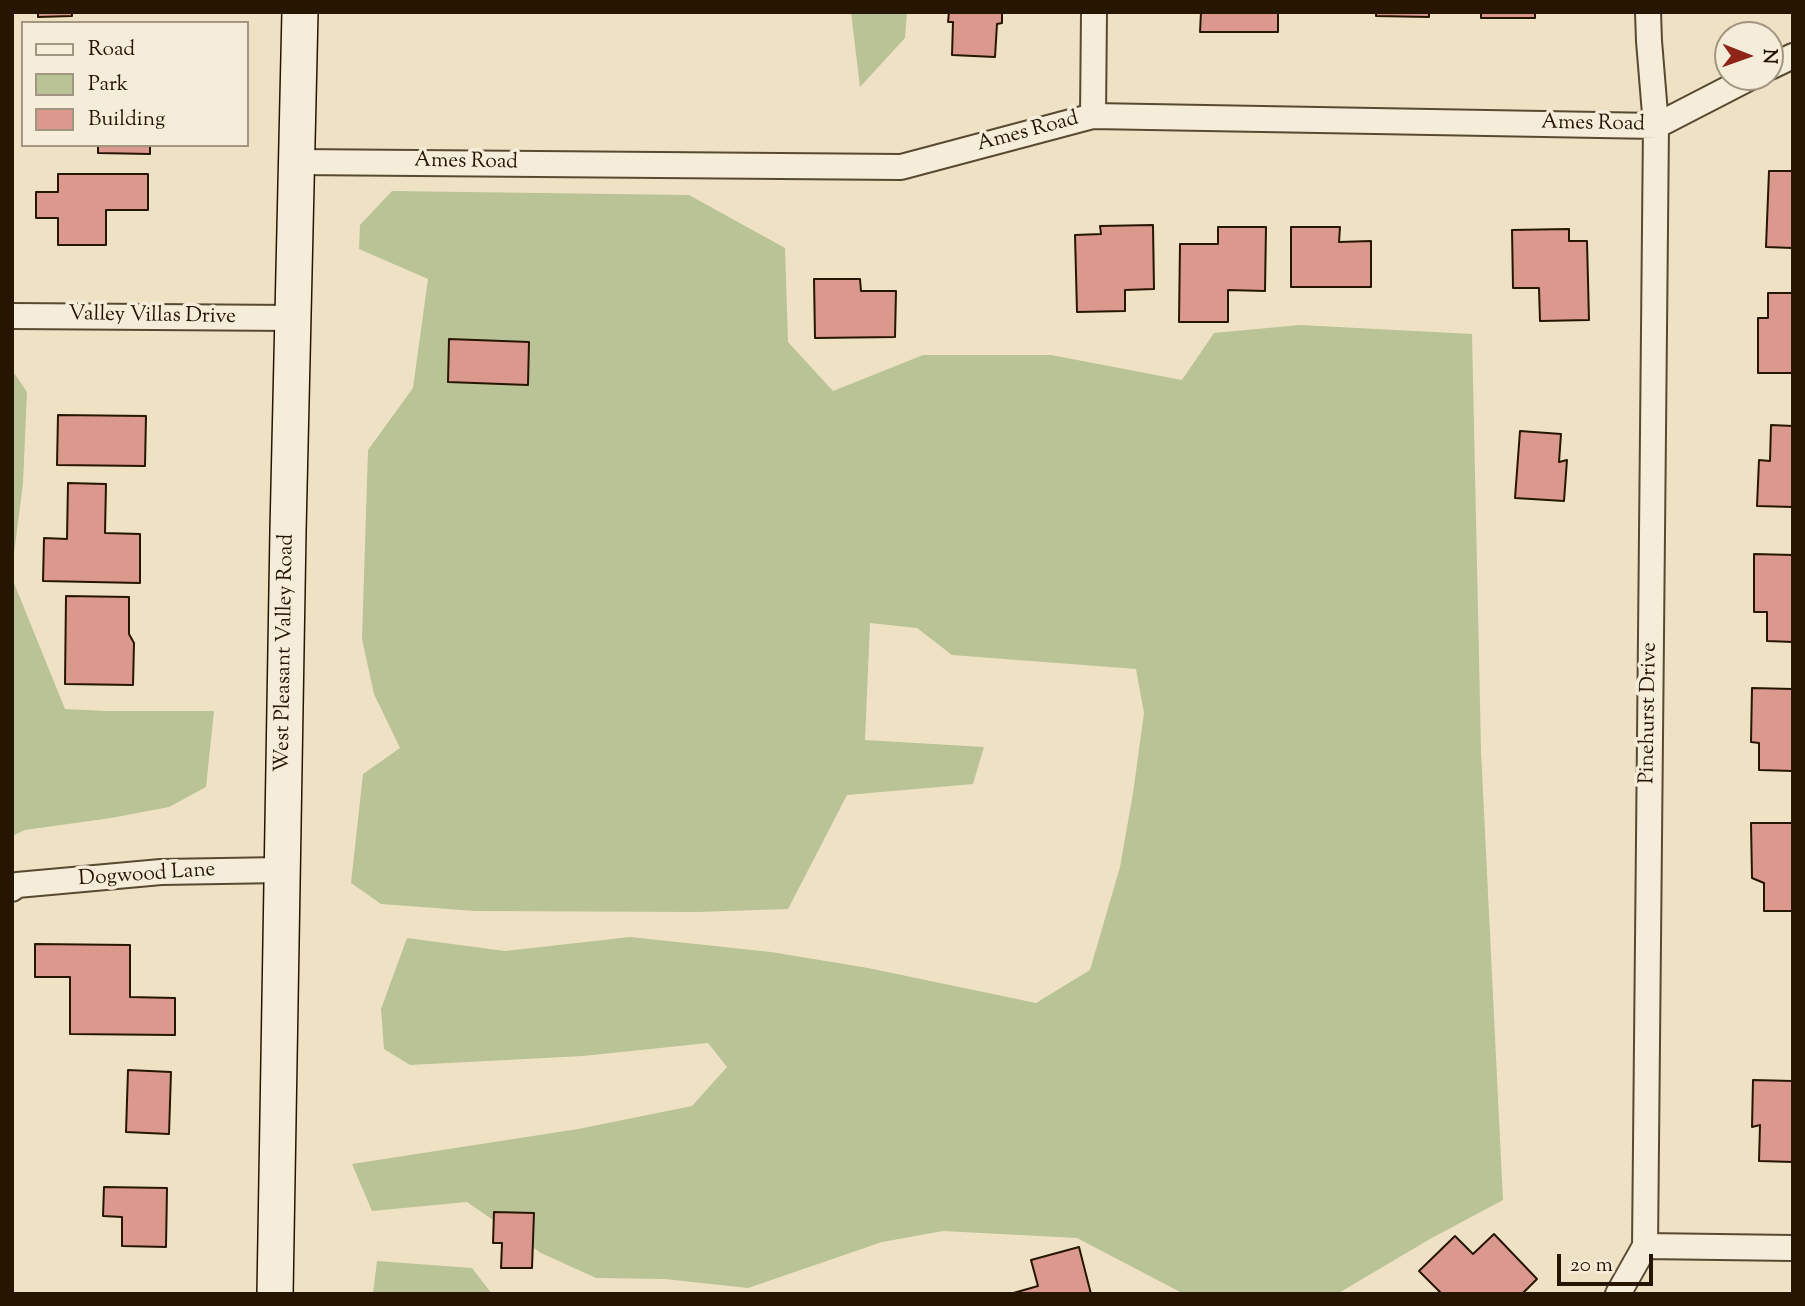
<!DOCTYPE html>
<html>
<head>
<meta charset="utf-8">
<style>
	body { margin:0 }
	#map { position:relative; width:1805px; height:1306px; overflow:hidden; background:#efe2c4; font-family:"Sorts Mill Goudy",serif }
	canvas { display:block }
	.frame { position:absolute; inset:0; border:14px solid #261600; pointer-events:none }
	.legend { position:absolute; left:21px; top:21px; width:228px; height:126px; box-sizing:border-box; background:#f5ecd9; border:2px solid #a29682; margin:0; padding:9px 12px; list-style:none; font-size:21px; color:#261600 }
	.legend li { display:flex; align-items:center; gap:14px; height:35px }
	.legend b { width:35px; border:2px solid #a29682 }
	.north { position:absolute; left:1714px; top:21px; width:70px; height:70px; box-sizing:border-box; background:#f5ecd9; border:2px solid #a29682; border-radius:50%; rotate:91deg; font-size:19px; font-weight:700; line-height:28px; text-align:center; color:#261600 }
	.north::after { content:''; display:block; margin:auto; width:24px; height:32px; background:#8f2418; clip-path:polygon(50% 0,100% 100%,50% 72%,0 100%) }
	.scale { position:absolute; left:1557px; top:1254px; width:96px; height:32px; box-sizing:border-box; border:4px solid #261600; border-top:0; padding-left:9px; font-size:21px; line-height:24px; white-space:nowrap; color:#261600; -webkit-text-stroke:5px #f5ecd9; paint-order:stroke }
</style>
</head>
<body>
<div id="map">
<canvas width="1805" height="1306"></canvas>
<div class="frame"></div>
<ul class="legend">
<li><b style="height:9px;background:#f5ecd9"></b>Road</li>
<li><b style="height:19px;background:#b9c395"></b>Park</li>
<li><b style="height:19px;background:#db988d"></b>Building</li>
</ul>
<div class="north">N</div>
<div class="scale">20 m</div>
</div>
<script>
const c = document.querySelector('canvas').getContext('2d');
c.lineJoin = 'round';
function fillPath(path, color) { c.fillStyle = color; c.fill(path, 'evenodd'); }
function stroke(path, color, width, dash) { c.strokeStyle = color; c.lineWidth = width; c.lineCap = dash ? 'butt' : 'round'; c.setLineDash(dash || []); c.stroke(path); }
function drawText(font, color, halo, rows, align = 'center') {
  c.font = font + ' "Sorts Mill Goudy",serif'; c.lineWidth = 7; c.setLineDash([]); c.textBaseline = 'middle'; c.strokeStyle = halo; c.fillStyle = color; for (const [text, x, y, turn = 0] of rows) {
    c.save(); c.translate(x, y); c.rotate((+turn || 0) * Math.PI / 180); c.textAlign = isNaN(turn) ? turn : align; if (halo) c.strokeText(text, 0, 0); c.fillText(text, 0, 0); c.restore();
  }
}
fillPath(new Path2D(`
	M851 12H907L905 38 860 87Z
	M392 191 689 195 785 248 788 342 833 391 923 355H1051L1182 380 1214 333 1300 325 1472 334 1481 750 1503 1200 1430 1239 1337 1294H1184L1077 1238 943 1231 882 1242 748 1288 665 1279 596 1278 541 1253 467 1202 372 1211 352 1164 578 1129 692 1106 727 1067 708 1043 583 1056 410 1065 384 1049 381 1009 407 938 505 951 630 937 771 952 868 968 1036 1003 1090 970 1120 867 1133 793 1144 713 1136 669 952 655 917 628 870 623 865 740 984 747 973 784 847 795 788 909 697 912 475 911 381 904 351 883 363 774 400 748 374 694 362 639 368 450 413 388 428 279 359 249 360 225Z
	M12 370 27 392 23 483 12 569Z
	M12 578 65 709 107 711H214L206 787 169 807 111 818 25 830 12 836Z
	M377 1261 472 1268 492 1294H373Z`), '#b9c395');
const building = new Path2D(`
	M38 12H72V16L38 17Z
	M949 12H1002V23L997 24 995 57 952 55 953 22H948Z
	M1201 12H1278V32H1200Z
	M1376 12H1429V17L1376 16Z
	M1481 12H1535V18H1481Z
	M98 145H150V154L98 153Z
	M1769 171H1793V248L1766 247Z
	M58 174H148V210H106V245H58V218H36V192H58Z
	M1153 225 1154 289 1125 290V311L1077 312 1075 235 1101 234 1100 226Z
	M1218 227H1266L1265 291 1228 290V322H1179L1180 244H1218Z
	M1291 227H1340L1339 242 1371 241V287H1291Z
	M1569 229V241H1587L1589 320 1540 321 1539 288H1513L1512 230Z
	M814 279H860L861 291H896L895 337 815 338Z
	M1768 293H1793V373H1758V318H1768Z
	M449 339 529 342 528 385 448 382Z
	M58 415 146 416 145 466 57 465Z
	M1771 425 1793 426V507L1757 506 1759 460 1770 461Z
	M1520 431 1561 434 1559 462 1567 460 1564 501 1515 498Z
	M68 483 106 484 105 533 140 534V583L43 581 44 538 67 539Z
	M1754 554 1793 555V642L1767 641V612H1754Z
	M66 596 129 597V634L134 643 133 685 65 684Z
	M1752 688 1793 689V771L1759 770V743L1751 742Z
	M1751 823H1793V911H1764V883L1752 878Z
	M35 944 130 945V997L175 998V1035L70 1034V977H35Z
	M128 1070 171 1072 169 1134 126 1132Z
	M1753 1080 1793 1081V1162L1759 1161 1760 1125 1752 1127Z
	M104 1187 167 1188 166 1247 122 1246V1217L103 1216Z
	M494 1212 534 1213 532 1268H501L502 1243H493Z
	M1494 1234 1537 1279 1522 1294H1442L1419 1271 1455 1236 1473 1254Z
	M1079 1247 1091 1294H1010L1038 1286 1031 1260Z`);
fillPath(building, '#db988d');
stroke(building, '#261600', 2);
const minor = new Path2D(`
	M1770 67 1793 56
	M1093 116 1094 12
	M296 162 901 167 1093 116 1656 126 1751 77
	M12 316 293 318
	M12 889 17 885 161 872 282 870
	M1645 1246 1793 1248
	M1618 1294 1645 1246 1656 126 1649 41 1648 12`);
const secondary = new Path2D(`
	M275 1294 288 531 300 12`);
stroke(minor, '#584931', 28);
stroke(secondary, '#261600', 38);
stroke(minor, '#f5ecd9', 24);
stroke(secondary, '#f5ecd9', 35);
drawText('21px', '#261600', '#f5ecd9', [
	["Ames Road",1593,125,1],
	["Ames Road",1028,133,-15],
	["Ames Road",466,163,1],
	["Valley Villas Drive",152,317,1],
	["West Pleasant Valley Road",286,653,-89],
	["Pinehurst Drive",1650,713,-89],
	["Dogwood Lane",147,876,-4]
]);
</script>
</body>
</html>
